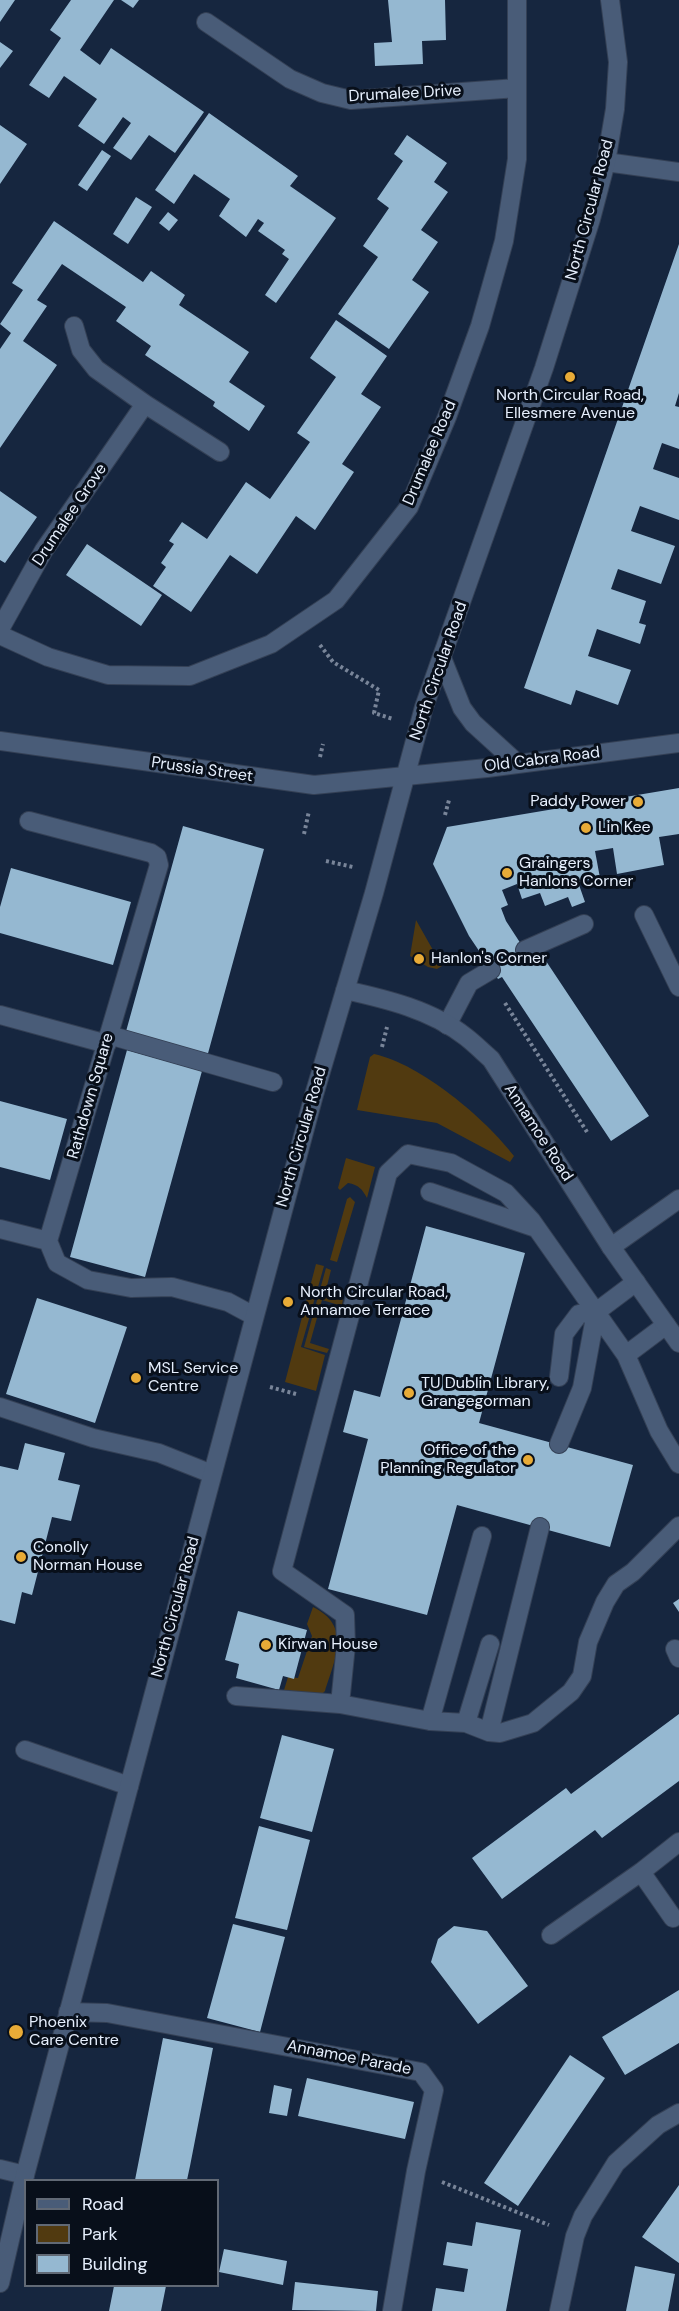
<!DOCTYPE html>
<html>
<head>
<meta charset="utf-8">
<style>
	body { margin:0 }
	#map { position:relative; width:679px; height:2311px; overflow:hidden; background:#16263f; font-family:"DM Sans",sans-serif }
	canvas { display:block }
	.legend { position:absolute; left:24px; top:2179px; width:195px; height:108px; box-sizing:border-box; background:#080f1a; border:2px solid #616975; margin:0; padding:8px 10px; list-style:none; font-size:18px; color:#e6effd }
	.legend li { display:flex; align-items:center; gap:12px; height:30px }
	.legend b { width:30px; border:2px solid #616975 }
</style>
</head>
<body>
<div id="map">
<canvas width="679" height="2311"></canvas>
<ul class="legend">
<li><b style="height:8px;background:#495c78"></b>Road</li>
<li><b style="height:16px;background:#513a10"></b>Park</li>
<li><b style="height:16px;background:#95b8d1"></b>Building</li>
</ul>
</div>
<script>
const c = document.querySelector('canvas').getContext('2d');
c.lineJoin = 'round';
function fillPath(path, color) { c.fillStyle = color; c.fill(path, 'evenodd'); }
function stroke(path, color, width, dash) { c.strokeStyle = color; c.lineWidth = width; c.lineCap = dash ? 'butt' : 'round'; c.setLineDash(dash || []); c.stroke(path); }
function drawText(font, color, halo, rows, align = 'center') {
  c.font = font + ' "DM Sans",sans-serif'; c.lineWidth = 6; c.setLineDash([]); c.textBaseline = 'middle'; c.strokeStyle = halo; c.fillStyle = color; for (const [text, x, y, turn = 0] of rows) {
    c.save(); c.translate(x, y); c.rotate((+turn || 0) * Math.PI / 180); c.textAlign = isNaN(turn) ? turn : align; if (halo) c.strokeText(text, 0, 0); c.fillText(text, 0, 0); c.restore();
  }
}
fillPath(new Path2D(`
	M416 920 442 966 437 969 428 967 410 956Z
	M374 1054C421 1064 486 1119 514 1156L510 1162 437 1123 357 1110 370 1057Z
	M346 1158 375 1167 367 1198C362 1189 359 1185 348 1183L340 1190 338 1188Z
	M350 1197 355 1202 337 1262 330 1260 347 1199Z
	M316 1264 324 1266 301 1347 325 1355 316 1391 285 1382Z
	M326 1268 331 1270 325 1294 343 1299 342 1306 322 1300 310 1343 329 1349 327 1353 304 1347Z
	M313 1607C352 1626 335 1659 325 1691L321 1695 284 1690 288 1677 298 1678 312 1636 307 1624Z`), '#513a10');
fillPath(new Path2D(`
	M0 0H15L0 22Z
	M71 0H114L80 50 100 65 111 48 204 112 175 153 149 135 131 160 113 148 131 123 123 117 104 144 78 126 97 99 64 76 49 98 29 85 61 38 50 30Z
	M121 0H139L133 8Z
	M388 0H445L446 40 422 41 423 64 375 66 374 43 392 42Z
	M0 42 13 51 0 68Z
	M209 113 298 176 290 186 336 218 276 303 265 295 289 259 282 254 285 250 258 231 264 223 258 219 246 237 219 216 230 199 194 174 174 204 155 190Z
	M0 125 27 144 0 184Z
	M407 135 447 163 434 182 448 192 421 230 438 242 412 280 429 292 389 349 338 314 378 257 363 246 389 208 377 199 403 161 394 154Z
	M102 150 111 156 87 191 78 185Z
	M136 197 152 207 128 244 113 234Z
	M168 212 178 220 169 231 159 223Z
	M54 221 143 282 151 271 185 295 179 305 249 352 229 382 265 406 249 431 213 406 215 402 145 355 151 346 116 321 126 307 62 264 37 300 47 306 23 341 57 365 0 448V349L11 333 0 324 23 290 12 283Z
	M679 244V393L675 406 679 407V449L662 443 653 469 679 478V520L640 506 631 531 675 546 661 584 618 569 611 589 646 601 639 623 646 625 640 644 597 629 588 656 631 670 618 705 576 690 571 705 524 688Z
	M336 320 387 356 361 394 381 407 342 464 354 472 315 530 296 516 257 574 230 555 191 612 153 586 166 567 161 563 174 544 169 541 182 522 207 539 246 482 270 499 310 442 297 433 336 377 310 358Z
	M0 491 37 517 5 563 0 560Z
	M87 544 162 595 141 626 66 575Z
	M679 788V834L659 837 664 865 617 874 613 848 595 851 600 878 578 882 585 902 572 907 568 897 545 906 540 893 522 899 517 884 502 890 508 905 501 908 506 921 530 958 540 952 649 1116 611 1141 502 977 498 979 469 936 433 864 447 827Z
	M183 826 264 849 207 1057 125 1035Z
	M11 868 131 902 113 965 0 933V907Z
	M127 1050 202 1071 145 1277 70 1257Z
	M0 1101 67 1119 50 1180 0 1167Z
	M426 1226 525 1253 479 1423 633 1465 610 1547 457 1505 427 1615 328 1589 368 1439 343 1432 354 1390 380 1397Z
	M37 1298 127 1327 95 1423 6 1394Z
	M25 1443 65 1453 58 1480 80 1485 71 1521 52 1517 32 1595 22 1592 15 1624 0 1620V1466L18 1470Z
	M679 1599V1612L673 1603Z
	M238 1611 307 1630 294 1679 283 1676 279 1690 236 1678 239 1664 225 1660Z
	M679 1714V1781L602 1838 595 1830 502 1899 472 1858 566 1788 571 1794Z
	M282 1735 334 1749 312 1832 260 1818Z
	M259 1826 310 1840 287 1930 235 1918Z
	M233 1924 285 1937 260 2032 207 2018Z
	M454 1926 487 1931 528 1986 478 2024 431 1962 438 1939Z
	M679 1990V2043L625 2075 602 2037Z
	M163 2038 213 2048 190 2166 187 2180H135Z
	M570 2055 605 2078 518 2206 484 2183Z
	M307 2078 414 2102 405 2139 298 2116Z
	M274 2085 292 2089 287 2116 269 2113Z
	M679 2185V2263L642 2237Z
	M476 2222 521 2230 506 2311H432L436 2288 464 2292 468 2269 443 2265 447 2242 472 2246Z
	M224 2249 287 2261 283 2285 219 2272Z
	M635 2266 675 2274 668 2311H626Z
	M295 2282 378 2291 376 2311 292 2310Z
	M114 2286H166L161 2311H109Z`), '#95b8d1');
const lane = new Path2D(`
	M644 915 679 987
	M525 950 584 924
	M447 1025 469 983 491 970
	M109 1035 273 1082
	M430 1192 536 1228
	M611 1247 679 1199
	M626 1355 666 1325
	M559 1377 564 1334 579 1314 596 1312 636 1282
	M0 1407 93 1438 159 1453 212 1474
	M559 1444 582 1388 596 1312
	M675 1649 679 1658
	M236 1696 340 1704 430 1721 466 1723 489 1732 500 1733 533 1723 571 1692 582 1676 588 1642 605 1602 616 1584 633 1572 679 1526
	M340 1704 346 1645 345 1615 282 1571 388 1173 408 1154 451 1163 506 1193 531 1220 626 1355 659 1431 679 1464
	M430 1721 482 1536
	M466 1723 490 1644
	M489 1732 540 1527
	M25 1750 129 1786
	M68 2012 107 2013 421 2072 434 2090 416 2171 392 2311
	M0 2169 25 2175`);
const street = new Path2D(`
	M206 22 290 79 322 93 351 100 517 88
	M606 162 679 172
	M74 326 81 350 96 369 145 404 220 452
	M0 629 44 550 145 404
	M0 635 48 657 108 675 190 676 271 644 336 600 409 507 447 417 480 326 504 241 517 159V0
	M29 821 151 853 157 857 159 865 48 1241 57 1263 88 1280 131 1288 172 1287 228 1302 254 1316
	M0 1015 107 1044
	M0 1229 48 1241
	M641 1872 673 1918
	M551 1935 641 1872 679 1842
	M559 2311 575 2236 583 2216 616 2163 658 2125 679 2113`);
const secondary = new Path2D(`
	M442 658 462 708 473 723 518 764
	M0 741 314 785 487 768 679 743
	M345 990C386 999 432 1010 466 1037 475 1044 483 1052 491 1059L611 1247 679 1343
	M0 2283 25 2175 314 1095 374 893 424 707 544 368 591 219 606 162 615 109 618 62 610 0`);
stroke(lane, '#344055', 20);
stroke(street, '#344055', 20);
stroke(secondary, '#344055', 20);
stroke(new Path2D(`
	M320 645 333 662 379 690 374 713 393 719
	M320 757 323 744
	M445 815 449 800
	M304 834 309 811
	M326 861 353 867
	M505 1003 587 1132
	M382 1047 387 1027
	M270 1387 296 1394
	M442 2182 549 2225`), '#798599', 4, [3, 3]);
stroke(lane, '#495c78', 18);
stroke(street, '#495c78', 18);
stroke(secondary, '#495c78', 18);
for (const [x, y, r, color] of [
	[570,377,6,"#e8ab37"],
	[638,802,6,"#e8ab37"],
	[586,828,6,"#e8ab37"],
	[507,873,6,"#e8ab37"],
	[419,959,6,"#e8ab37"],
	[288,1302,6,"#e8ab37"],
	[136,1378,6,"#e8ab37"],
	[409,1393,6,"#e8ab37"],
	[528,1460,6,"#e8ab37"],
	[21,1557,6,"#e8ab37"],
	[266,1645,6,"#e8ab37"],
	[16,2032,8,"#e8ab37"]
]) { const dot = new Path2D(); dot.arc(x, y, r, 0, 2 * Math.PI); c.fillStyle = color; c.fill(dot); stroke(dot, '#080f1a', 2); }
drawText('16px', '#e6effd', '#080f1a', [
	["Drumalee Drive",405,94,-3],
	["North Circular Road",590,210,-75],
	["Drumalee Road",430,453,-67],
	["Drumalee Grove",70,515,-56],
	["North Circular Road",439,671,-71],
	["Old Cabra Road",542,760,-7],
	["Prussia Street",202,770,8],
	["Rathdown Square",91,1096,-74],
	["Annamoe Road",538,1133,57],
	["North Circular Road",302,1137,-74],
	["North Circular Road",176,1607,-75],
	["Annamoe Parade",349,2058,11]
]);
drawText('16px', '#e6effd', '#080f1a', [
	["North Circular Road,",570,396,"center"],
	["Ellesmere Avenue",570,414,"center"],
	["Paddy Power",626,802,"right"],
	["Lin Kee",598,828],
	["Graingers",519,864],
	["Hanlons Corner",519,882],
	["Hanlon's Corner",431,959],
	["North Circular Road,",300,1293],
	["Annamoe Terrace",300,1311],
	["MSL Service",148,1369],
	["Centre",148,1387],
	["TU Dublin Library,",421,1384],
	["Grangegorman",421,1402],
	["Office of the",516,1451,"right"],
	["Planning Regulator",516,1469,"right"],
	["Conolly",33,1548],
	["Norman House",33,1566],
	["Kirwan House",278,1645],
	["Phoenix",29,2023],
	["Care Centre",29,2041]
], 'left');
</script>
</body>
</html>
